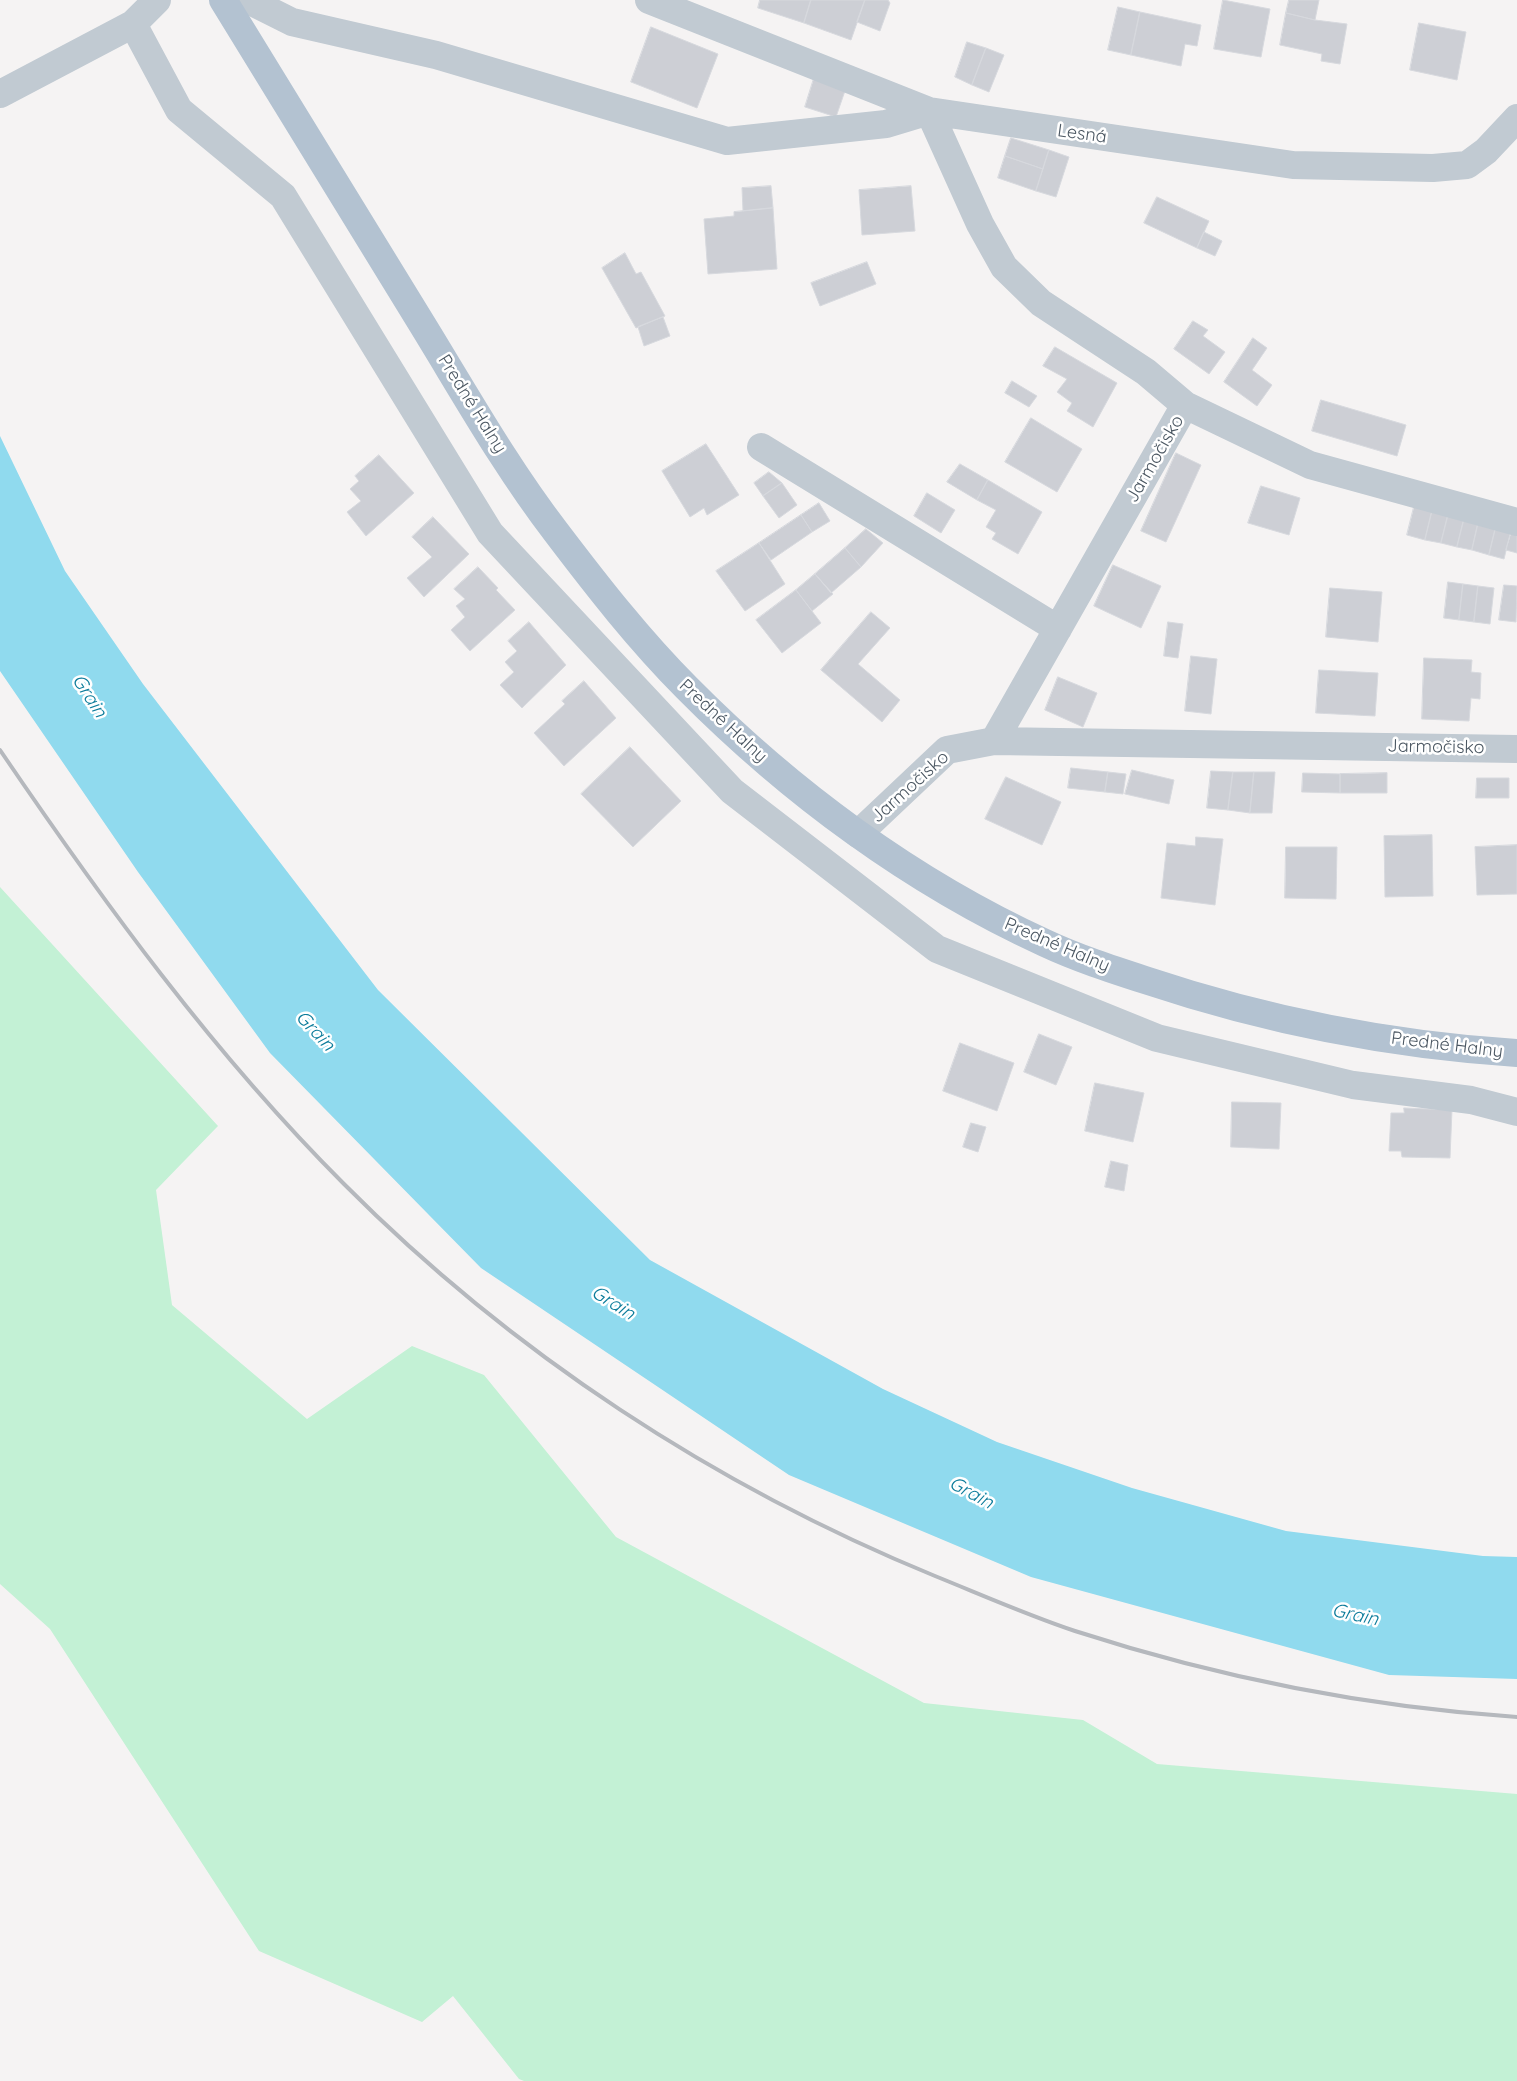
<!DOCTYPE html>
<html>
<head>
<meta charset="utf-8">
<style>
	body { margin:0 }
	canvas { display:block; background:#f5f3f3 }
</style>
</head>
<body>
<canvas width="1517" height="2081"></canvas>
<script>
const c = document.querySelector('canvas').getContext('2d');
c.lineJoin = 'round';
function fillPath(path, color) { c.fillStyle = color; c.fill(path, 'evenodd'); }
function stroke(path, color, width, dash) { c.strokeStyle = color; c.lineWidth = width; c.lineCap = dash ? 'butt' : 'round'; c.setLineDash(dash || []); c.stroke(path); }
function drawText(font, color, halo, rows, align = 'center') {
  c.font = font + ' Quicksand,sans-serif'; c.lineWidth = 5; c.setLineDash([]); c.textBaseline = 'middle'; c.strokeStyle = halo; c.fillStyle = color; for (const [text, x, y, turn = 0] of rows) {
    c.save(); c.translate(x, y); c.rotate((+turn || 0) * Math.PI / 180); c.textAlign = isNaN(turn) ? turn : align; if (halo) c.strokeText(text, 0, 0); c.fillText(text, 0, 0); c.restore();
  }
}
fillPath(new Path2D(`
	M0 887 218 1126 156 1190 172 1305 307 1419 412 1346 484 1375 616 1537 924 1703 1083 1720 1157 1764 1517 1794V2081H524L519 2079 453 1996 422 2022 259 1951 50 1629 0 1584Z`), '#c3f1d5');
fillPath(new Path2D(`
	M0 436 65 571 143 684 378 990 650 1260 883 1389 997 1442 1132 1488 1286 1531 1483 1556 1517 1557V1679L1389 1675 1031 1577 789 1475 481 1268 270 1053 138 872 0 671Z`), '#90daee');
const building = new Path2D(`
	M760 0H811L804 23 758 8Z
	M811 0H865L851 40 804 23Z
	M865 0H888L890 3 880 31 857 22Z
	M1223 0 1270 9 1261 57 1214 49Z
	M1289 0H1319L1315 20 1286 13Z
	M1118 7 1140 12 1131 55 1108 50Z
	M1140 12 1201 25 1197 46 1185 44 1181 66 1131 55Z
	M1286 13 1315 20 1347 24 1340 64 1321 61 1322 54 1280 45Z
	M1419 23 1466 32 1457 80 1410 70Z
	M651 27 718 54 697 108 631 82Z
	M967 42 986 48 972 85 955 77Z
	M986 48 1004 55 989 92 972 85Z
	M815 75 847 85 836 117 805 107Z
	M1011 138 1049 150 1043 169 1005 156Z
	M1049 150 1069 157 1056 197 1036 191Z
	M1005 156 1043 169 1036 191 998 178Z
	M771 186 773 208 743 211 742 188Z
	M911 186 915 231 862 235 859 190Z
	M1157 197 1209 221 1197 248 1144 223Z
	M773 208 777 269 708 274 704 219 734 216V212Z
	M1204 232 1222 241 1215 256 1197 248Z
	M625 253 636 274 641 272 665 316 636 328 602 268Z
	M867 262 876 284 820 306 811 283Z
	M663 317 670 336 644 346 638 327Z
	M1193 321 1208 330 1203 336 1225 352 1209 374 1174 349Z
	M1253 338 1267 348 1252 370 1272 385 1257 406 1224 382Z
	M1055 347 1117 383 1093 427 1067 411 1072 403 1057 392 1067 379 1043 366Z
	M1012 381 1037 396 1029 407 1005 393Z
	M1321 400 1406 425 1397 456 1312 431Z
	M1031 418 1082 449 1057 492 1005 462Z
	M706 444 739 495 707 515 704 508 690 517 662 471Z
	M1176 453 1201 465 1166 542 1141 531Z
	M379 455 414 493 366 536 347 512 361 501 350 489 359 481 355 476Z
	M960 464 988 480 977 500 947 482Z
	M769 472 782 483 763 496 754 483Z
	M988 480 1042 512 1018 554 992 539 996 533 986 527 996 510 977 500Z
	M782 483 797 505 779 518 763 496Z
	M1261 486 1300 498 1289 535 1248 523Z
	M927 493 955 510 941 533 914 516Z
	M819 503 830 521 812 532 801 515Z
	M1415 503 1433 507 1425 540 1407 535Z
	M1433 507 1449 511 1441 543 1425 540Z
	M1449 511 1465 515 1457 547 1441 543Z
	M801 515 812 532 771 560 759 543Z
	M1465 515 1479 519 1472 550 1457 547Z
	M433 517 469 554 424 597 407 578 432 557 412 537Z
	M1479 519 1497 522 1489 555 1472 550Z
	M1497 522 1512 526 1504 559 1489 555Z
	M866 529 883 543 861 567 845 548Z
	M1512 530 1517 531V553L1506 550Z
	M759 543 785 584 745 611 716 571Z
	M845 548 861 567 831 593 815 574Z
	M1113 565 1161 586 1141 628 1094 606Z
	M478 567 498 588 496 590 515 610 470 651 451 630 465 617 456 606 465 599 454 589Z
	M815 574 833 594 812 611 796 590Z
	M1448 582 1463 584 1459 620 1444 618Z
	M1463 584 1478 586 1474 622 1459 620Z
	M1504 585 1517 586 1516 622 1499 620Z
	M1478 586 1494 588 1490 624 1474 622Z
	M1330 588 1382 592 1378 642 1326 637Z
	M796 590 821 623 782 653 756 620Z
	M871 612 890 628 858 664 900 700 882 722 821 670Z
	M529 622 566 665 522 708 500 685 514 672 505 662 517 651 508 641Z
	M1168 622 1183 624 1178 658 1164 656Z
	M1191 656 1217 659 1211 714 1185 711Z
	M1424 658 1472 660 1471 672 1481 673 1480 699 1471 698 1469 721 1422 719Z
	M1319 670 1378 673 1375 716 1316 713Z
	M1058 677 1097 693 1083 727 1045 710Z
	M584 681 616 718 564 766 534 733 565 704 562 701Z
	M630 747 681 801 633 847 581 794Z
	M1071 768 1108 772 1105 792 1068 788Z
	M1132 770 1174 780 1169 804 1125 794Z
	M1211 771 1233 772 1228 810 1207 808Z
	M1108 772 1126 774 1123 794 1105 792Z
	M1233 772H1254L1250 813 1228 810Z
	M1254 772H1275L1272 813H1250Z
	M1303 773 1340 774V793L1302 792Z
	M1387 773V793H1340V774Z
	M1006 777 1061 802 1042 845 985 819Z
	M1477 778H1509V798H1476Z
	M1432 835 1433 896 1385 897 1384 836Z
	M1196 837 1223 839 1215 905 1161 898 1167 843 1195 846Z
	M1517 845V894L1477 895 1475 847Z
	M1286 847H1337L1336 899 1285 898Z
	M1039 1034 1072 1047 1056 1085 1024 1072Z
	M960 1043 1014 1063 997 1111 943 1091Z
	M1095 1083 1144 1093 1133 1142 1085 1131Z
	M1232 1102 1281 1103 1279 1149 1231 1147Z
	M1404 1108 1452 1110 1450 1158 1402 1157 1401 1151H1389L1391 1113H1404Z
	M971 1123 986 1127 978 1152 963 1147Z
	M1111 1161 1128 1165 1124 1191 1105 1187Z`);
fillPath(building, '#cdcfd5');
stroke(building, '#d7d9de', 1);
stroke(new Path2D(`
	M157 0 133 24 179 110 283 196 490 533 732 791 937 949 1157 1038 1353 1085 1471 1100 1517 1112
	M248 0 292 22 436 55 727 141 886 124 929 111 980 224 1004 267 1041 303 1146 372 1185 405
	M649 0 929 111 1293 165 1433 168 1467 165 1486 151 1517 118
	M0 94 133 24
	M761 447 1058 629
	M994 741 1185 405 1310 465 1517 522
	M858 834 947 750 994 741 1517 749`), '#c1cad2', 28);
stroke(new Path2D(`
	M223 0C289 108 356 216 422 324 465 394 506 467 556 532 597 586 639 640 687 688 790 792 912 882 1045 943 1077 958 1111 969 1145 980 1265 1020 1390 1045 1517 1053`), '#b3c2d1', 28);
stroke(new Path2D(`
	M0 750C104 903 213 1053 344 1184 512 1353 715 1486 935 1576 982 1595 1027 1615 1075 1631 1217 1677 1368 1707 1517 1717`), '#b5b8bd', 4);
drawText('18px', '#4a5661', '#fff', [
	["Lesná",1082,134,8],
	["Predné Halny",472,404,58],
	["Jarmočisko",1155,459,-60],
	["Predné Halny",723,721,43],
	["Jarmočisko",1436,747,1],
	["Jarmočisko",910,787,-42],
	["Predné Halny",1057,945,23],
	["Predné Halny",1447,1045,7]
]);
drawText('italic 19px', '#0c7c9b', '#fff', [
	["Grain",89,696,57],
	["Grain",315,1031,47],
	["Grain",613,1303,32],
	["Grain",971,1493,28],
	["Grain",1355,1615,12]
]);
</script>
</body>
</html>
